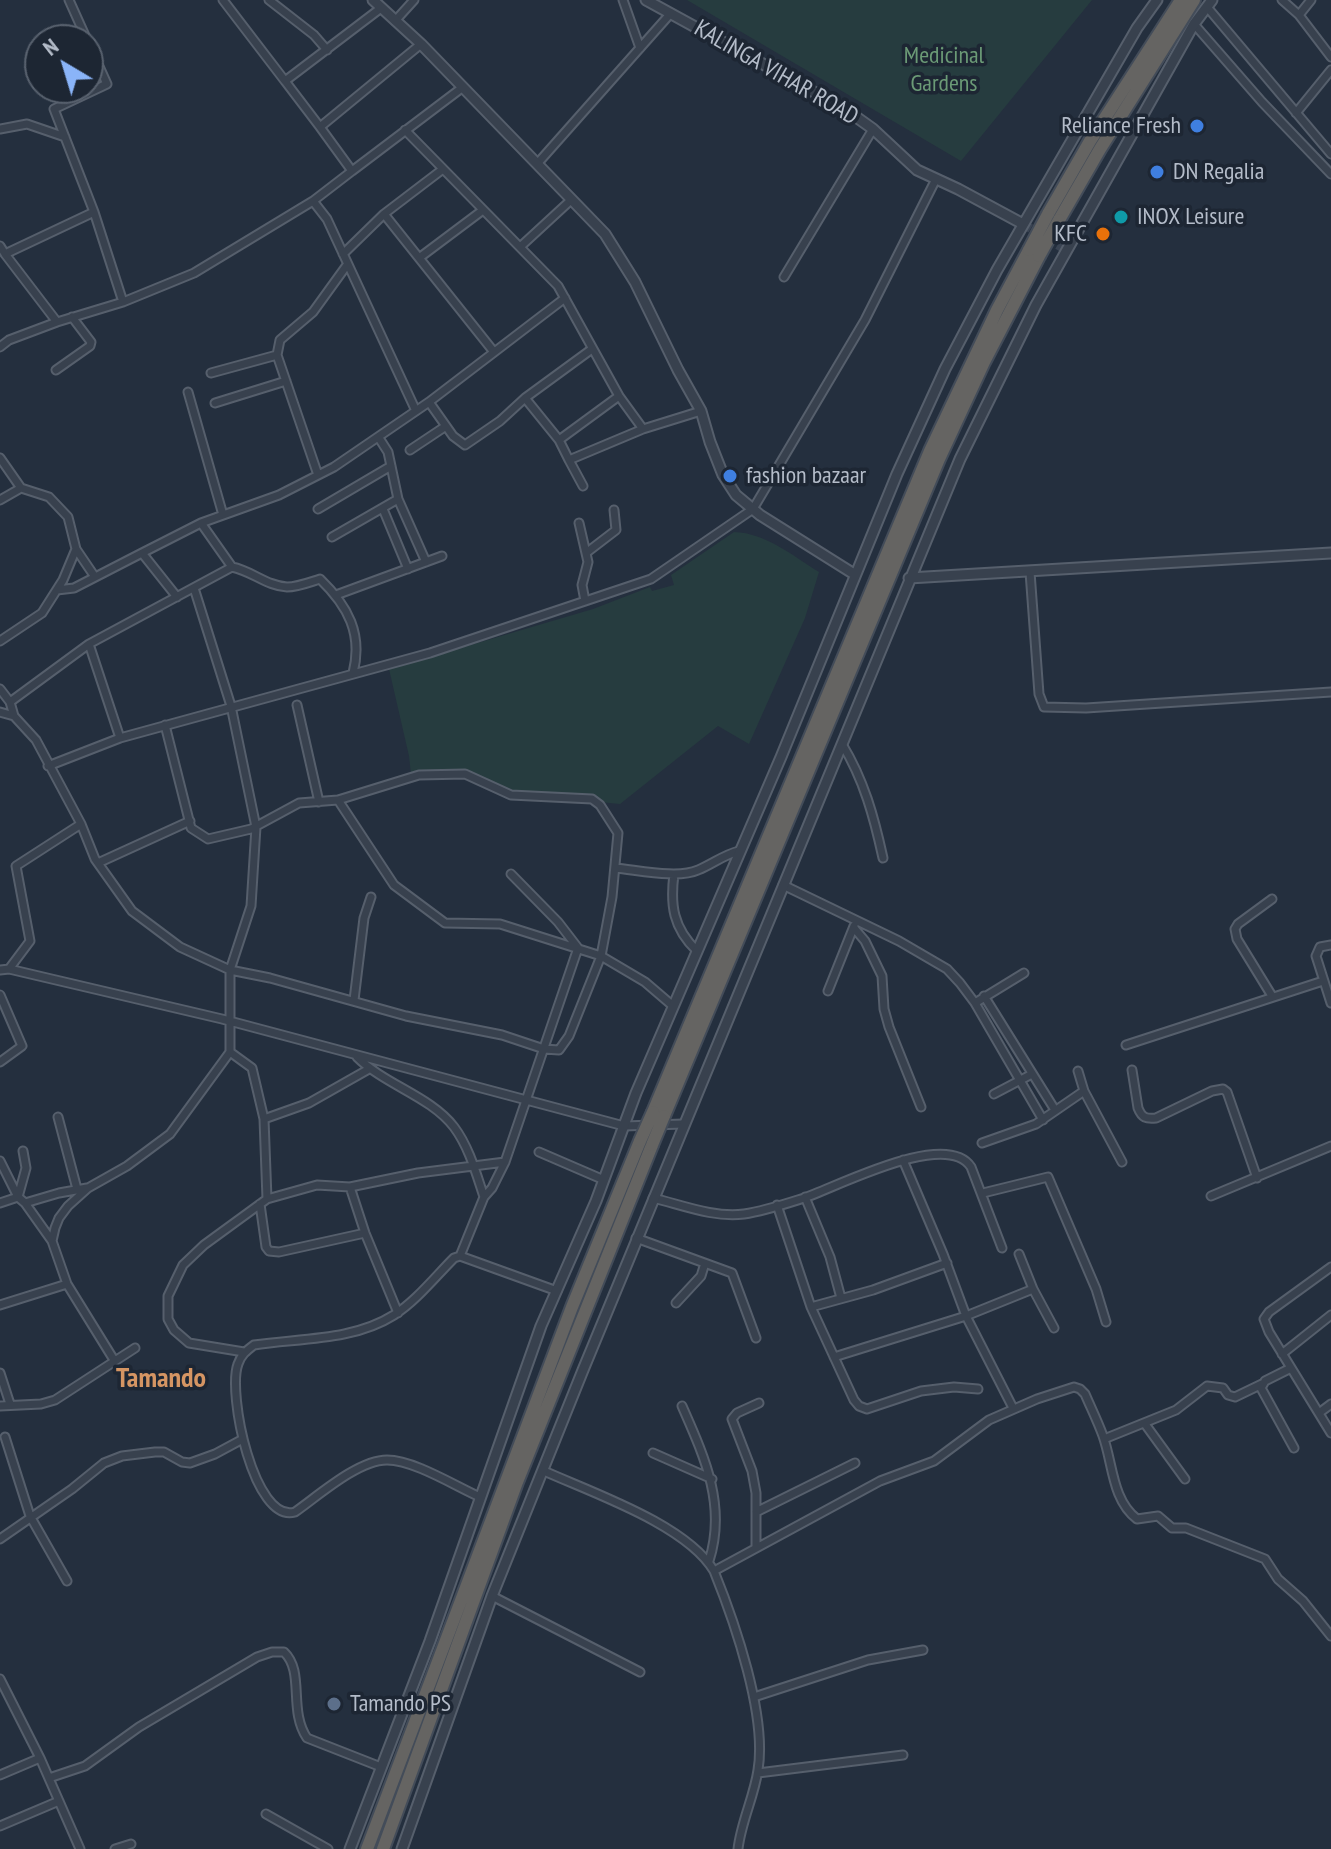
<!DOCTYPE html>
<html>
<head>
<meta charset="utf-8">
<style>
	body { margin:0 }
	#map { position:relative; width:1331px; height:1849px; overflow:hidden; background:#242f3e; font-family:"PT Sans Narrow",sans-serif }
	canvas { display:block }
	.north { position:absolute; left:24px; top:24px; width:80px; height:80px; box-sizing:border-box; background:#1d2633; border:2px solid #59626f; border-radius:50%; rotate:322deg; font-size:22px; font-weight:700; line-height:32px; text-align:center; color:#b4bcc9 }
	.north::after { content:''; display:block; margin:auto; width:28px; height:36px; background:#8ab4f8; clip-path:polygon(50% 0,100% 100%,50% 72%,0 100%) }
</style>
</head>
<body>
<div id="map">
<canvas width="1331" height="1849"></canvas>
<div class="north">N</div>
</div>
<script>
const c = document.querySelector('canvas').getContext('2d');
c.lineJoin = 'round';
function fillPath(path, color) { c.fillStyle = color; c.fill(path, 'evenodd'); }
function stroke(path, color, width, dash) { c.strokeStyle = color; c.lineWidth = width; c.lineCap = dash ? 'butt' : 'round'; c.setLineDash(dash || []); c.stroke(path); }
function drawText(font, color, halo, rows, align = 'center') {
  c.font = font + ' "PT Sans Narrow",sans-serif'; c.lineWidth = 7; c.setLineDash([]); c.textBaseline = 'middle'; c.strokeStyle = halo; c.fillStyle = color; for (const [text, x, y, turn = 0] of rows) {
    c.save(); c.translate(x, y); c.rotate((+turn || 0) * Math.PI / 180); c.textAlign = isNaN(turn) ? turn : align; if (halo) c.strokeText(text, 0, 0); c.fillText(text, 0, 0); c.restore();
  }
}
fillPath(new Path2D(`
	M687 0H1092L961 161Z
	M734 532C766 533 793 556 819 572L805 618 749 744 718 726 620 804 510 793 463 772 411 774 409 756 389 669 593 609 650 587 652 591 674 585 671 575Z`), '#263c3f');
stroke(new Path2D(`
	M1023 224 1066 250`), '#3a4453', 9, [9, 4.5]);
const minor = new Path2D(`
	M69 0 87 40
	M223 0 285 81 381 8
	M269 0 314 35 327 50
	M623 0 640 48
	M1282 0 1299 15 1331 57
	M1207 7 1331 154
	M1299 15 1311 0
	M395 21 414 0
	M1194 24 1262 102 1331 174
	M88 42 107 84 54 109 94 212 123 302
	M285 81 320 127 421 44
	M1296 113 1331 70
	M320 127 352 171 463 87
	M0 129 27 124 65 137
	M405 130 558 286 619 396 643 429
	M537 164 671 13
	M352 171 313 201 327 219 416 411
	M384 214 494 352
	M0 246 5 254 94 212
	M520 247 571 200
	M343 254 384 214 443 169
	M419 258 483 210
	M784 277 873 129
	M57 322 123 302 194 273 313 201
	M0 347 9 340 57 322 5 254
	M56 370 90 346 91 342 72 317
	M211 373 277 355
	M188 392 223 515
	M619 396 559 440 569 460 643 429 701 411
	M429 402 453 436 465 445 500 421 525 398
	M215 403 286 381
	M379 438 388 452 398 499 426 562
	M559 440 525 398 592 349
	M410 450 446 426
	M0 458 21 488 49 497 68 517 76 549 63 580 42 613 0 641
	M569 460 583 486
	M318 475 277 355 280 340 313 312 347 265
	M0 500 21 488
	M318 509 391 466
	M383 509 408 569
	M579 523 588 562 582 585 585 601
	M332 537 398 499
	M76 549 95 577
	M586 553 616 530 614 510
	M232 567 201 523 279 495 334 467 429 402 565 298
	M1030 572 1039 694 1044 707 1086 708 1331 692
	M57 590 74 588 142 553
	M336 595 442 556
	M177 597 142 553 201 523
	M89 644 120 738
	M0 689 10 702 14 716 36 740 81 824 95 859 132 911 180 947 230 970 270 978 406 1016 502 1035 544 1049 559 1050 569 1036 601 956 612 897 618 833 600 805 592 799 511 795 465 774 419 775 338 800
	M10 702 89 644 232 567C252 571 267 586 287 587 298 587 310 582 320 579 348 606 363 634 353 673
	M297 705 319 802
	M0 712 14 716
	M165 725 191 828 208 839 251 829 299 803 338 800 394 885 445 923 500 924 601 956 645 982 673 1006
	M842 744C864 780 874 817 883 858
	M48 766 120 738 430 653 651 579 753 509 865 320 936 179
	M98 863 190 821
	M615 868C638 870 678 879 698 870 713 864 723 855 739 851
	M674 874C670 905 673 928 697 951
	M783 885 899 941 947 969 960 983 975 1003 1043 1120
	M854 928 865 941 882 976 884 1009 889 1027 921 1107
	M1331 945 1320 947 1316 956 1331 1003
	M9 969 30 941 16 866 81 824
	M0 970 9 969 222 1019 624 1126 683 1124
	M828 991 854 926
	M0 995 22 1046 0 1062
	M984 996 1055 1110
	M1272 996 1237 939 1235 929 1238 924 1272 899
	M354 1000 364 918 371 897
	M975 1003 1024 973
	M1126 1045 1323 981
	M230 1052 252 1068 264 1119 267 1199
	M357 1057C385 1085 430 1096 454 1127 469 1147 476 1173 484 1197
	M1132 1070 1138 1108C1142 1118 1146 1119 1156 1118L1212 1091 1223 1089 1227 1092 1257 1178
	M1078 1071 1084 1091 1122 1162
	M994 1094 1032 1074
	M58 1117 77 1189
	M264 1119 309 1103 369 1069
	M982 1143 1036 1124 1084 1091
	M539 1152 604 1180
	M903 1160 943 1254 966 1316 1013 1408
	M0 1161 18 1197 25 1203 59 1193 87 1188
	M350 1187 365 1233 398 1313
	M983 1193 1048 1177 1096 1289 1106 1322
	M1211 1196 1331 1146
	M805 1197 830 1257 841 1298
	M653 1198C682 1205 714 1218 744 1214 764 1211 785 1204 804 1198 837 1187 946 1129 971 1167L1002 1248
	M0 1203 18 1197 26 1168 23 1151
	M25 1203 52 1241
	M260 1204 266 1247 269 1251 279 1252 365 1233
	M777 1205 811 1307 854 1400 859 1406 867 1409 921 1391 954 1387 978 1389
	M636 1238 732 1273 756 1338
	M1019 1254 1033 1289 1054 1328
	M460 1256 484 1197 492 1188 505 1162 578 948 558 922 511 874
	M1331 1267 1269 1312 1264 1319 1269 1332 1331 1433
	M676 1303 701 1276 705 1263
	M0 1305 67 1284
	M811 1307 873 1290 947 1263
	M244 1352 189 1343 174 1330 168 1319V1296L183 1265 204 1245 267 1199 317 1185 350 1187 418 1173 505 1162
	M1282 1354 1331 1315
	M834 1357 966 1316 1033 1289
	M114 1360 67 1284 52 1241 55 1228 59 1218 68 1206 88 1188 127 1166 170 1134 230 1052V970L251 906 256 827 231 706 194 588
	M1291 1368 1265 1381 1261 1388 1294 1448
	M0 1373 10 1404
	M0 1406 41 1404 55 1400 135 1348
	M682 1406C704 1456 727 1505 709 1561
	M1319 1413 1331 1404
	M1145 1424 1185 1479
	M5 1437 30 1516 67 1581
	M1104 1439 1176 1410 1207 1386 1223 1388 1228 1395 1235 1397 1262 1384
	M653 1453 712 1479
	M544 1471C593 1493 687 1525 714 1571 735 1623 767 1716 758 1770 754 1797 741 1822 738 1849
	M480 1497C455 1486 414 1460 387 1460 358 1460 318 1496 295 1512 254 1524 227 1393 238 1364 241 1355 246 1351 254 1345 300 1338 353 1341 394 1315 416 1301 435 1277 454 1258L460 1256 557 1291
	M756 1512 855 1463
	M0 1539 72 1489 104 1463 122 1456 155 1452H164L182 1462 190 1463 215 1454 241 1440
	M756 1547V1493L752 1471 732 1419 737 1413 759 1403
	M714 1571 880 1481 934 1461 989 1420 1037 1399 1074 1387 1080 1389 1085 1394C1091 1408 1098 1422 1103 1436 1113 1464 1112 1500 1137 1519L1158 1516 1172 1528H1186L1265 1559 1278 1579 1303 1601 1331 1636
	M492 1596 640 1672
	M0 1679 40 1758 80 1849
	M754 1697 868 1660 923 1650
	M758 1773 903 1755
	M0 1775 40 1758
	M49 1778 85 1766 139 1727 257 1657 272 1652H284C305 1672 288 1710 307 1738L381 1767
	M266 1814 328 1849
	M0 1826 59 1801
	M115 1849 131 1844`);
const tertiary = new Path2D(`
	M373 0 421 44 605 234 635 282 678 370 701 411 710 442 723 475 736 495 760 515 854 574
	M646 0 845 109 873 129 917 170 958 189 1023 224
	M909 578 1331 553
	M350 1849 430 1641 541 1326 596 1201 636 1093 781 757 897 474 945 369 997 270 1137 28 1157 0
	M402 1849 492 1596 583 1370 960 459 1036 305 1194 24 1212 0`);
const trunk = new Path2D(`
	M1048 214 1090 141 1181 0
	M1059 220 1100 149 1194 0
	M653 1112 930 451 997 310 1029 250
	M664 1116 939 459 984 362 1039 256
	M367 1849 572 1307 640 1141
	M383 1849 517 1482 652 1145`);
stroke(minor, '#565f6c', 11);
stroke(tertiary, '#565f6c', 13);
stroke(trunk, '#434c59', 16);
stroke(minor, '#38414e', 7);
stroke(tertiary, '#38414e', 9);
stroke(trunk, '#656462', 12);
const trunkBridge = new Path2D(`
	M1029 250 1048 214
	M1039 256 1059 220
	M640 1141 653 1112
	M652 1145 664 1116`);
stroke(trunkBridge, '#434c59', 16, []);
stroke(trunkBridge, '#656462', 12);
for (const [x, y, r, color] of [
	[1197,126,8,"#3f7fe0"],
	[1157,172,8,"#3f7fe0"],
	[1121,217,8,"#0f9aa8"],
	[1103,234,8,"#e8710a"],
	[730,476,8,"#3f7fe0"],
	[334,1704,8,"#5c6f8a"]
]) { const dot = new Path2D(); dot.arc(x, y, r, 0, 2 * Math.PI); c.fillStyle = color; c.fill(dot); stroke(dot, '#1d2633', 3); }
drawText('24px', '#6b9a76', '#1d2633', [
	["Medicinal",944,56],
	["Gardens",944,84]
]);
drawText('24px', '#b4bcc9', '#1d2633', [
	["KALINGA VIHAR ROAD",776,73,30]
]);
drawText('24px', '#b4bcc9', '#1d2633', [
	["Reliance Fresh",1181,126,"right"],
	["DN Regalia",1173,172],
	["INOX Leisure",1137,217],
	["KFC",1087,234,"right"],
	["fashion bazaar",746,476],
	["Tamando PS",350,1704]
], 'left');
drawText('bold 28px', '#d59563', '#1d2633', [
	["Tamando",161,1379]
]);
</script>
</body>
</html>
